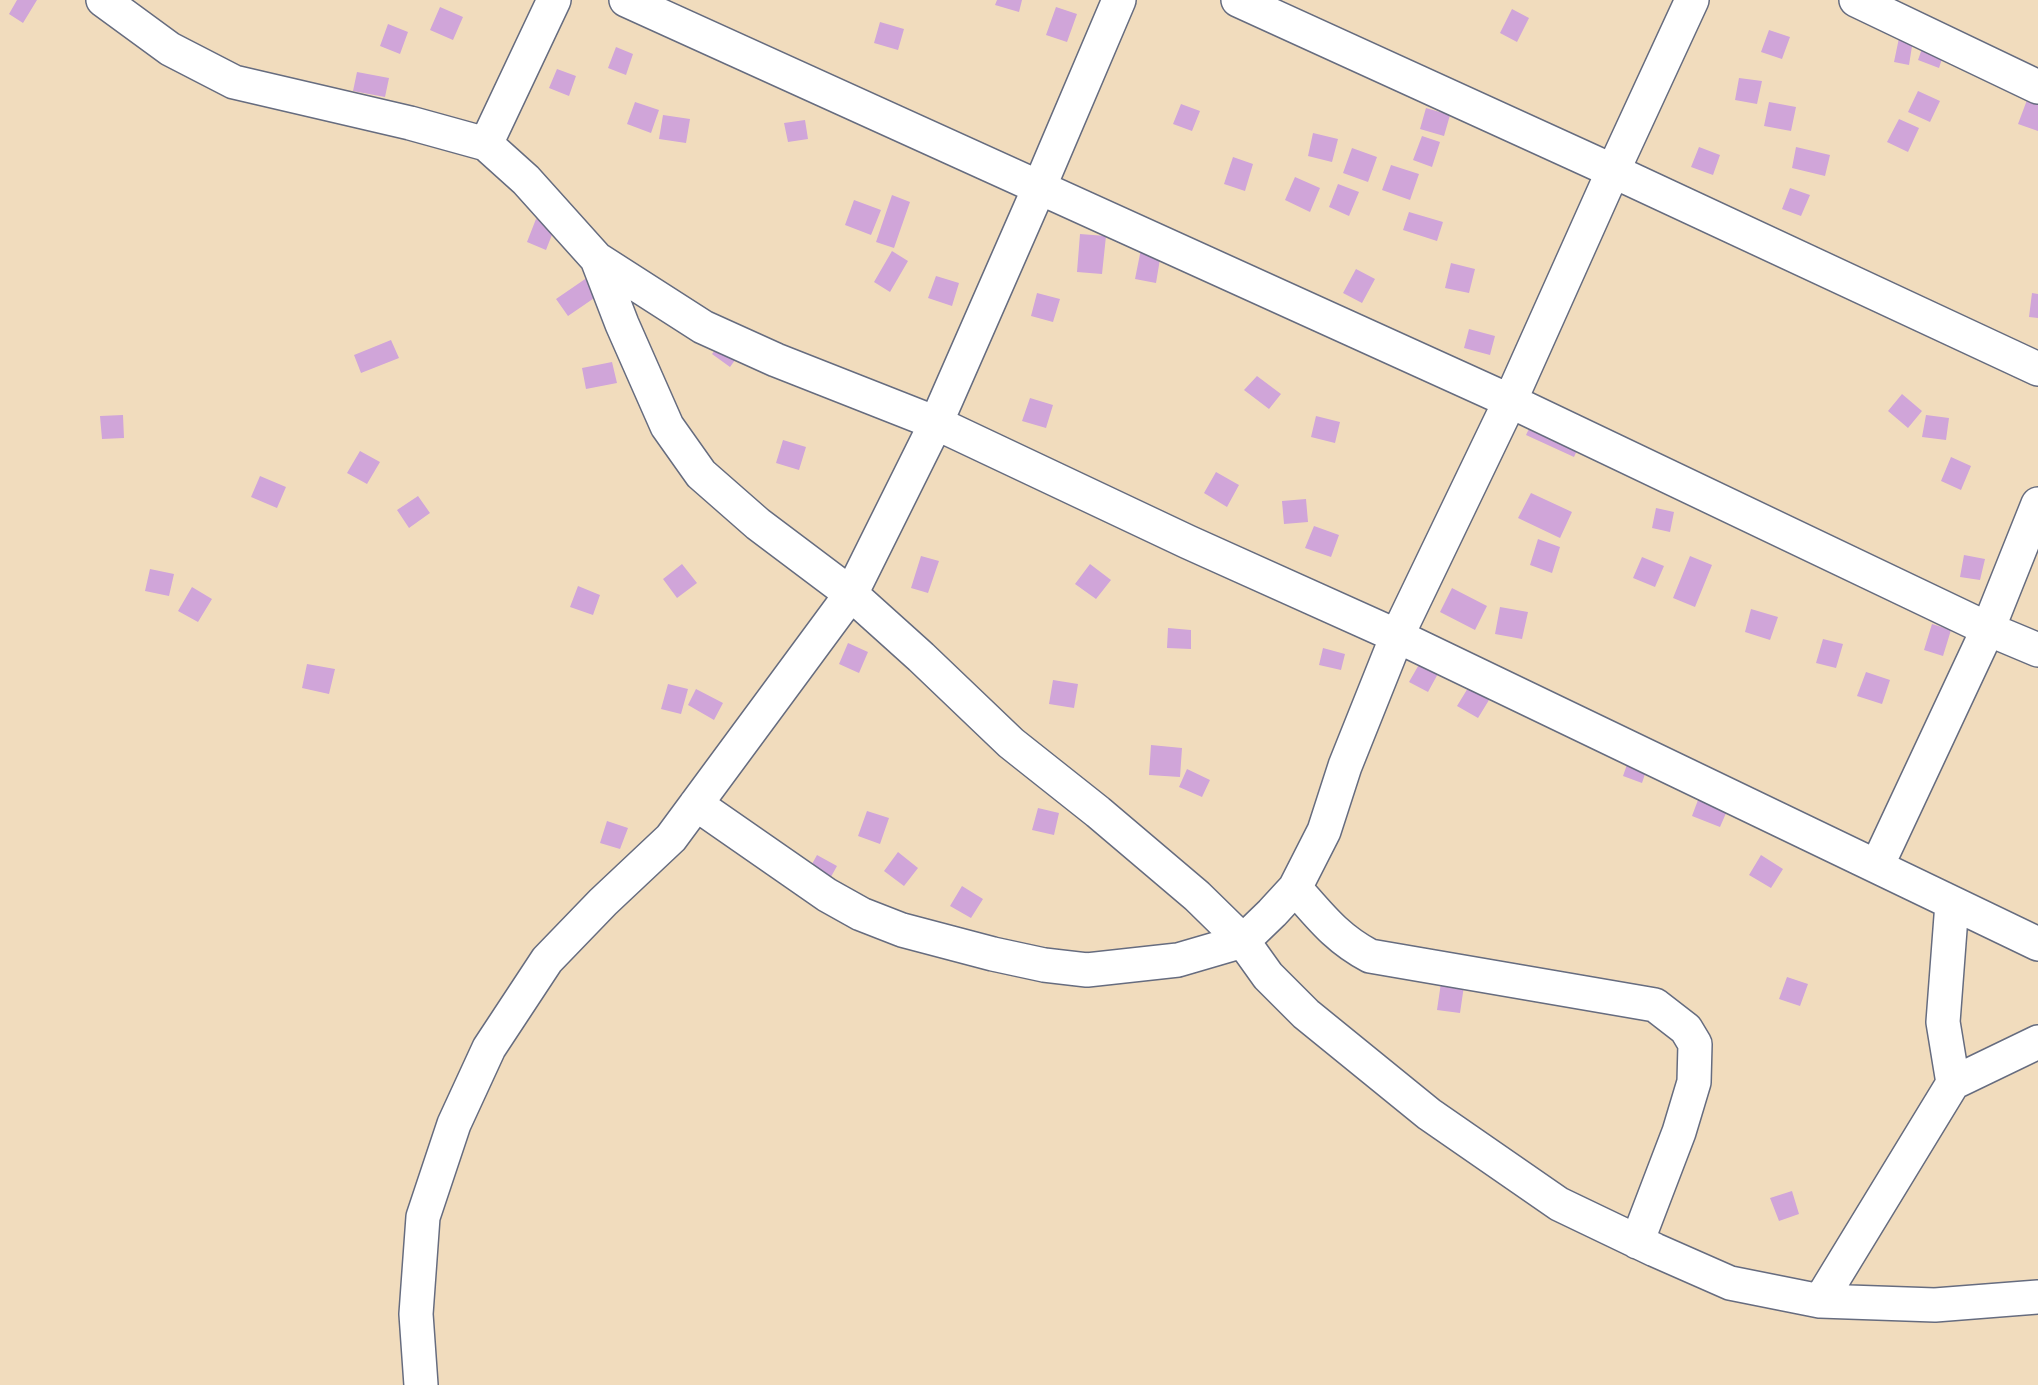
<!DOCTYPE html>
<html>
<head>
<meta charset="utf-8">
<style>
	body { margin:0 }
	canvas { display:block; background:#f1dcbd }
</style>
</head>
<body>
<canvas width="2038" height="1385"></canvas>
<script>
const c = document.querySelector('canvas').getContext('2d');
c.lineJoin = 'round';
function fillPath(path, color) { c.fillStyle = color; c.fill(path, 'evenodd'); }
function stroke(path, color, width, dash) { c.strokeStyle = color; c.lineWidth = width; c.lineCap = dash ? 'butt' : 'round'; c.setLineDash(dash || []); c.stroke(path); }
fillPath(new Path2D(`
	M17 0H37L23 23 9 14Z
	M997 0H1022L1019 12 995 5Z
	M440 7 463 17 453 40 430 30Z
	M1056 7 1077 14 1067 42 1046 35Z
	M1512 9 1529 18 1517 42 1500 33Z
	M880 22 904 29 898 50 874 43Z
	M388 24 408 32 400 54 380 46Z
	M1769 30 1790 37 1782 59 1761 52Z
	M1899 38 1913 40 1909 65 1894 62Z
	M1925 40 1946 47 1939 68 1918 60Z
	M616 47 633 54 626 75 608 68Z
	M557 69 576 76 569 96 549 88Z
	M357 72 389 78 385 97 353 91Z
	M1739 78 1762 81 1757 104 1735 100Z
	M1918 91 1940 101 1930 122 1908 112Z
	M2027 100 2038 104V131L2018 124Z
	M635 102 659 110 651 133 627 124Z
	M1769 102 1796 107 1791 131 1764 126Z
	M1181 104 1200 111 1192 131 1173 124Z
	M1426 108 1450 115 1444 136 1420 129Z
	M663 115 690 119 686 143 659 139Z
	M1899 119 1919 128 1908 152 1887 142Z
	M805 120 808 139 788 142 784 123Z
	M1313 133 1338 139 1332 162 1308 156Z
	M1422 136 1440 142 1432 167 1413 160Z
	M1699 147 1720 155 1713 175 1691 167Z
	M1796 147 1830 155 1825 176 1792 168Z
	M1352 148 1377 157 1368 182 1343 173Z
	M1233 157 1253 164 1245 191 1224 184Z
	M1391 165 1419 174 1410 200 1382 190Z
	M1295 177 1320 188 1310 212 1285 200Z
	M1338 184 1359 192 1349 216 1329 207Z
	M1790 188 1810 195 1801 216 1782 209Z
	M892 195 910 202 894 248 876 242Z
	M854 200 881 210 871 235 845 225Z
	M1409 212 1443 222 1437 241 1403 230Z
	M536 219 555 227 546 250 527 242Z
	M1080 234 1106 236 1102 274 1077 272Z
	M1141 249 1161 253 1156 283 1135 279Z
	M892 251 908 261 890 292 874 282Z
	M1451 263 1475 269 1469 293 1445 288Z
	M1356 269 1375 279 1362 303 1343 293Z
	M591 275 603 292 568 316 556 299Z
	M936 276 959 283 952 306 928 298Z
	M1037 293 1060 299 1053 322 1031 316Z
	M2032 293 2038 294V318L2029 317Z
	M1469 329 1495 336 1490 355 1464 348Z
	M726 336 743 349 730 367 712 354Z
	M391 340 399 358 361 373 354 355Z
	M612 362 617 383 586 389 582 368Z
	M1257 376 1281 394 1269 409 1244 390Z
	M1902 394 1922 411 1908 428 1888 411Z
	M1030 398 1053 405 1046 428 1022 421Z
	M123 415 124 438 102 439 100 416Z
	M1926 415 1949 418 1946 440 1922 437Z
	M1316 416 1340 422 1335 443 1311 437Z
	M1535 416 1583 437 1574 457 1526 435Z
	M783 440 806 447 799 470 776 463Z
	M360 451 380 462 367 484 347 473Z
	M1951 457 1971 466 1961 490 1941 481Z
	M1216 472 1239 485 1227 507 1204 493Z
	M260 476 286 487 277 508 251 497Z
	M1531 493 1572 512 1560 538 1518 518Z
	M418 496 430 513 409 528 397 510Z
	M1306 499 1308 522 1284 524 1282 501Z
	M1656 508 1674 512 1670 532 1652 528Z
	M1314 526 1339 535 1331 557 1305 548Z
	M1538 539 1560 547 1552 573 1530 565Z
	M1964 555 1985 559 1980 580 1960 577Z
	M921 556 939 561 928 593 911 588Z
	M1690 556 1712 565 1695 607 1673 598Z
	M1642 557 1664 566 1655 587 1633 578Z
	M682 564 697 583 677 598 663 579Z
	M1090 564 1111 580 1096 599 1075 584Z
	M150 569 174 574 169 596 145 591Z
	M578 586 600 595 593 615 570 607Z
	M192 587 212 599 198 622 178 611Z
	M1452 588 1487 606 1475 630 1440 612Z
	M1500 607 1528 612 1522 639 1495 634Z
	M1751 609 1778 617 1770 640 1745 632Z
	M1932 624 1951 630 1943 656 1924 650Z
	M1168 628 1191 630V649L1167 648Z
	M1823 639 1843 644 1836 668 1816 663Z
	M848 643 868 652 859 673 839 664Z
	M1323 648 1345 654 1341 670 1319 665Z
	M1421 661 1440 670 1428 692 1409 682Z
	M307 664 335 669 329 694 302 688Z
	M1866 672 1890 680 1882 704 1857 696Z
	M1053 680 1078 684 1074 708 1049 704Z
	M668 684 688 689 681 714 661 709Z
	M1468 688 1489 700 1478 718 1457 706Z
	M696 689 723 703 714 720 688 705Z
	M1151 745 1182 748 1180 777 1149 775Z
	M1631 753 1650 759 1642 783 1623 776Z
	M1187 769 1210 780 1202 797 1179 787Z
	M1701 792 1730 804 1720 827 1692 816Z
	M1038 808 1059 813 1054 835 1032 830Z
	M867 811 889 818 880 844 858 836Z
	M607 821 628 828 620 849 600 843Z
	M898 852 918 868 904 886 884 871Z
	M817 855 837 866 827 884 807 873Z
	M1761 855 1783 869 1771 888 1749 875Z
	M962 886 983 899 971 918 950 906Z
	M1442 976 1465 979 1460 1013 1437 1010Z
	M1787 977 1808 984 1800 1006 1779 999Z
	M1792 1191 1799 1214 1779 1221 1770 1198Z`), '#d0a5d9');
const minor = new Path2D(`
	M103 0 170 49 234 82 410 123 486 144 526 180 597 259 703 327 776 360 936 423 1188 542 1397 636 2038 944
	M626 0 1510 401 1988 629 2038 650
	M1238 0 1613 171 2038 369
	M1856 0 2038 87
	M486 144 554 0
	M597 259 622 324 667 426 701 474 758 524 851 594 921 657 1011 743 1098 812 1197 896 1243 941 1268 976 1306 1014 1429 1114 1559 1204 1655 1250 1730 1283 1820 1301 1935 1305 2038 1297
	M696 804 827 895 861 914 902 930 993 954 1044 965 1087 970 1178 960 1243 941 1272 913 1295 888 1324 831 1345 766 1397 636 1510 401 1613 171 1692 0
	M1877 866 1988 629 2038 504
	M1295 888C1320 916 1336 938 1370 956L1655 1005 1686 1029 1695 1044 1694 1082 1679 1132 1637 1242
	M1953 1083 2038 1042
	M1820 1301 1953 1083 1943 1022 1952 903
	M421 1385 416 1314 423 1217 454 1124 489 1048 547 960 603 902 671 838 851 594 936 423 1039 188 1119 0`);
stroke(minor, '#666c7f', 36);
stroke(minor, '#fff', 33);
</script>
</body>
</html>
